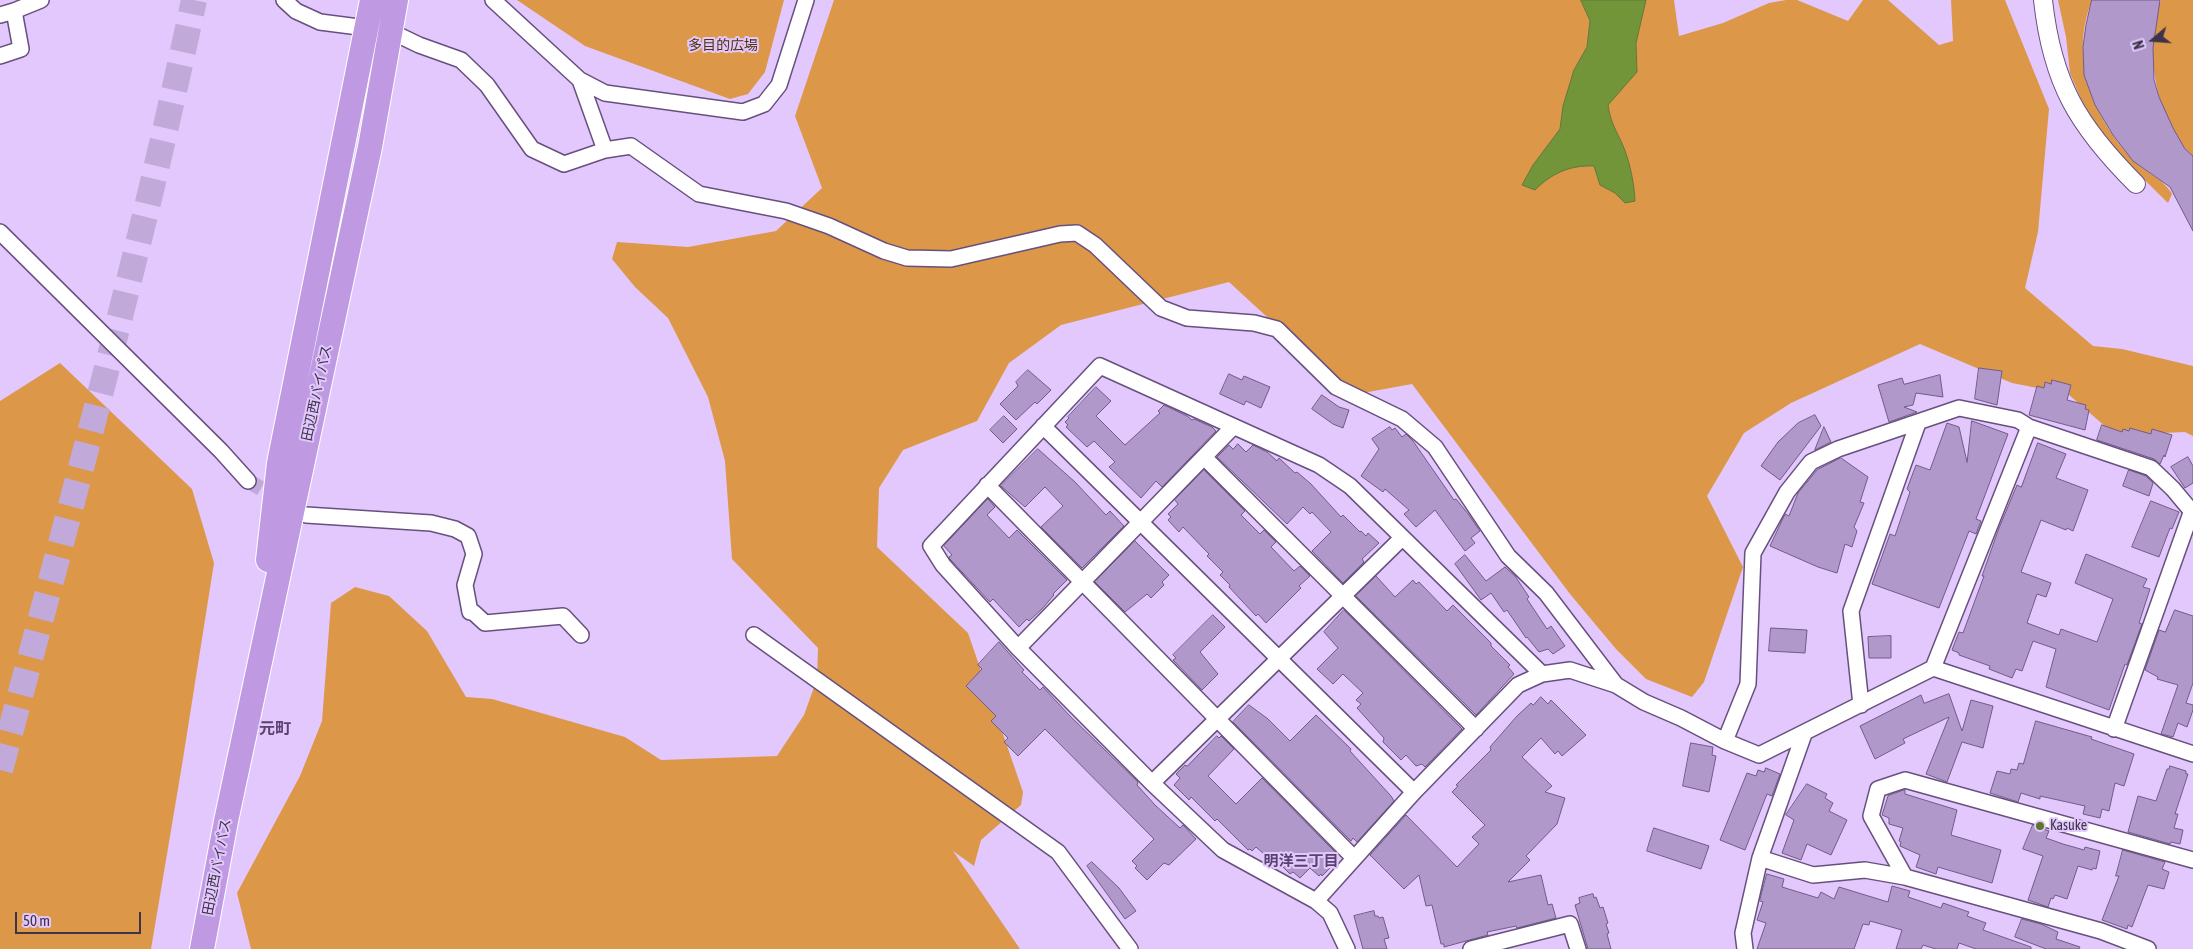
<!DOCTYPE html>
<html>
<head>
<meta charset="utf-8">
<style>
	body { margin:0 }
	#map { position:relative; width:2193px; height:949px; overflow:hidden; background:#e2c8fd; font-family:"Asap Condensed",sans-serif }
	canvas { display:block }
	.north { position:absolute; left:2128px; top:15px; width:50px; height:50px; -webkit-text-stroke:4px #e2c8fd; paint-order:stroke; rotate:252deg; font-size:14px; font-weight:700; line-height:20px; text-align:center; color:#3e3349 }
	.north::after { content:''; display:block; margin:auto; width:18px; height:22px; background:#3e3349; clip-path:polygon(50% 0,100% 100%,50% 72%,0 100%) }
	.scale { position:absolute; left:15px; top:912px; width:126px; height:22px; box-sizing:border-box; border:2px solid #3e3349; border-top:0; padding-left:6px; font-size:15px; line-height:18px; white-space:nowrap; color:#3e3349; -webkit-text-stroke:4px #e2c8fd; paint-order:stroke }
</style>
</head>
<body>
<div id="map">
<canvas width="2193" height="949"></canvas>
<div class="north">N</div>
<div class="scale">50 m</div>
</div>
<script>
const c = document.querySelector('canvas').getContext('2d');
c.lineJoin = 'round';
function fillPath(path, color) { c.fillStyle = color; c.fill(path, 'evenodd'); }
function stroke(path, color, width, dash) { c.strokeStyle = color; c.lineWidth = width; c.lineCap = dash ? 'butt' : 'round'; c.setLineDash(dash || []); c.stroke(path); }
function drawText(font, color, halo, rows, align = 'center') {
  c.font = font + ' "Asap Condensed","Noto Sans JP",sans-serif'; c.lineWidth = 4; c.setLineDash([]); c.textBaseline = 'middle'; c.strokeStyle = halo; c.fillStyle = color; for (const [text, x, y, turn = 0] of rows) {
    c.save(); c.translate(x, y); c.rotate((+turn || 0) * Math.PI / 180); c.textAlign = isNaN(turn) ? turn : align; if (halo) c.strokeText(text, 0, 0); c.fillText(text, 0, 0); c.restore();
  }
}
fillPath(new Path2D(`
	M517 0H784L765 72 748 94 730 99 585 46Z
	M834 0H1674L1679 36 1723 23 1769 3 1786 0H1797L1848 21 1863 0H1888L1939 45 1953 41 1951 0H2005L2049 109 2038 232 2025 288 2093 346 2122 349 2193 366V436L2185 432 2115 435 2068 394 2012 383 1920 344 1791 403 1744 433 1707 496 1743 567 1704 682 1692 697 1646 679 1616 649 1570 594 1412 384 1352 395 1229 282 1061 325 1009 363 977 421 903 450 879 488 877 547 968 633 1023 792 1021 805 981 840 974 866 953 851 1020 949H251L237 893 300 776 322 721 331 603 355 587 389 596 427 631 466 697 492 699 625 737 661 760 777 756 804 715 817 679 818 648 732 559 725 461 708 397 668 318 635 287 612 259 617 242 688 247 776 231 822 188 795 116Z
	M2058 0H2092C2069 58 2092 115 2132 159 2145 173 2163 178 2172 194L2168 203 2100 136 2083 104 2070 73 2066 37Z
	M2161 0H2193V156C2156 124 2142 44 2161 0Z
	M60 363 192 489 214 563 182 765 151 949H0V401Z`), '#dd9749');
const water = new Path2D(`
	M1581 0H1646L1636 43 1637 72 1608 105C1610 119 1614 127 1620 139 1629 157 1634 181 1635 201L1625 203 1615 193 1600 185 1594 166C1570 165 1552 173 1535 190L1522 185 1533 165 1560 129 1563 106 1574 70 1587 47 1590 21Z`);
fillPath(water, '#739539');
stroke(water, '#63783e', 1);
const building = new Path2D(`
	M2092 0H2160L2153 48 2154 80 2159 97 2173 128 2185 149 2193 156V231L2170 187 2133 161 2113 135 2095 105 2084 75 2083 47 2086 25Z
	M1979 368 2002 371 1997 405 1975 399Z
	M1028 370 1051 390 1037 404 1035 402 1016 420 1000 404 1018 386 1016 382Z
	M1229 374 1242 380 1244 376 1270 387 1261 408 1246 401 1244 405 1220 394Z
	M1940 375 1943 397 1916 393 1913 405 1904 407 1917 412 1889 422 1878 385 1902 378 1904 384Z
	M2052 380 2071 385 2067 400 2086 405 2085 409 2089 410 2085 430 2029 415 2037 386 2044 388 2045 382 2051 384Z
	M1096 387 1111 401 1096 416 1125 445 1160 413 1158 411 1164 405 1187 416 1192 420 1194 419 1212 427 1216 431 1162 487 1156 481 1141 498 1109 467 1115 462 1094 441 1087 447 1066 427 1068 425 1065 422 1069 418 1068 417Z
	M1322 395 1339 407 1349 410 1343 428 1333 424 1312 409Z
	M1815 415 1821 426 1780 480 1761 466 1778 442 1798 423Z
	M1004 416 1017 429 1003 443 990 430Z
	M1972 421 2008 434 1976 519 1981 521 1976 534 1969 531 1939 608 1872 584 1890 534 1895 536 1910 492 1907 489 1916 465 1930 470 1947 423 1959 427 1967 462Z
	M2102 425 2122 432 2123 429 2129 431 2130 428 2151 434 2152 429 2172 435 2165 457 2164 455 2160 464 2154 459 2097 440Z
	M1390 427 1392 430 1395 428 1402 437 1406 434 1413 441 1454 500 1456 499 1469 515 1480 531 1471 538 1475 543 1465 551 1435 510 1416 527 1404 514 1409 510 1385 489 1383 492 1361 476 1379 449 1372 439Z
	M1824 427 1831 442 1815 450Z
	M2038 443 2066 454 2056 478 2088 490 2073 531 2067 528 2066 530 2041 520 2021 572 2051 583 2046 597 2037 594 2027 623 2059 635 2061 629 2097 642 2113 599 2075 583 2086 554 2147 579 2143 587 2150 589 2139 623 2142 624 2127 665 2125 664 2109 710 2046 687 2056 649 2033 641 2022 671 2016 669 2012 678 1989 669 1990 666 1959 655V653L1952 650 1959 632 1963 633 1984 576H1982L1999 528 2017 485 2021 487Z
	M1238 444 1246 452 1253 445 1267 452 1277 461 1279 458 1295 473 1297 472 1311 484 1341 517 1343 515 1360 532 1361 531 1366 536 1368 533 1379 543 1362 559 1364 562 1343 583 1312 551 1331 532 1312 512 1310 514 1303 507 1287 524 1217 457 1229 445 1233 449Z
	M1038 449 1075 482 1106 515 1110 511 1124 526 1082 568 1041 527 1063 506 1045 487 1025 507 1001 486Z
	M2188 457 2193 466V483L2185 488 2171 467Z
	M1841 458 1868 477 1860 502 1864 503 1854 527 1857 531 1852 547 1845 544 1837 573 1818 567 1770 546 1785 514 1789 516 1798 493 1817 470Z
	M1204 470 1245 511 1241 515 1260 534 1264 530 1276 542 1271 547 1294 571 1300 566 1310 576 1299 586 1301 588 1266 623 1258 614 1256 616 1229 587 1230 585 1220 575 1223 572 1207 556 1209 554 1183 527 1179 532 1168 520 1171 517 1168 514 1178 504 1175 500Z
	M2129 470 2146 476 2153 483 2149 496 2123 486Z
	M988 499 995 507 987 515 1009 538 1017 530 1067 580 1053 594 1054 595 1042 609 1029 621 1027 619 1019 627 993 599 990 602 975 586 950 559 949 557 952 555 944 546Z
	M2151 501 2179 512 2172 529 2170 528 2159 557 2132 547Z
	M1135 541 1169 575 1162 582 1164 585 1151 598 1147 594 1125 612 1095 582Z
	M1465 555 1486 581 1505 567 1515 576 1529 597 1527 599 1547 629 1551 626 1565 646 1553 654 1548 649 1539 652 1527 637 1526 638 1507 610 1504 612 1491 593 1481 600 1455 564Z
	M1376 576 1395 597 1413 580 1416 584 1419 582 1447 611 1453 605 1491 643V646L1510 665 1508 667 1514 674 1476 715 1356 596Z
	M1344 610 1462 729 1425 767 1422 764 1416 766 1406 755 1401 760 1383 742 1384 738 1357 708 1361 704 1356 700 1363 693 1343 674 1333 684 1317 669 1338 648 1324 632Z
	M2175 610 2193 616V683L2186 703 2193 705V710L2187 727 2178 723 2173 737 2161 734 2178 685 2157 679 2158 677 2145 670 2159 630 2165 632Z
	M1213 615 1225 627 1200 652 1218 674 1202 690 1173 660 1176 658 1173 655Z
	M1771 628 1807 630 1805 653 1769 651Z
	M1891 636V658H1869L1868 637Z
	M999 642 1024 670 1022 672 1040 690 1043 687 1070 716 1138 782 1137 785 1155 805 1180 828 1183 825 1196 839 1169 865 1164 863 1147 880 1135 868 1137 866 1132 861 1154 839 1045 729 1018 756 1004 742 1008 738 991 721 996 716 966 686 982 669 978 665Z
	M1949 694 1962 731 1971 700 1993 706 1983 748 1962 742 1947 782 1926 774 1949 717 1903 739 1905 743 1875 759 1860 726 1921 695 1924 703Z
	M1541 697 1548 704 1551 700 1586 735 1562 756 1558 751 1555 754 1541 738 1522 757 1552 786 1545 792 1565 798 1557 824 1526 856 1530 860 1508 882 1541 875 1548 905 1552 904 1556 918 1517 928 1516 926 1487 932 1488 935 1444 947V944H1441L1432 905 1426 906 1419 875 1404 889 1370 855 1406 815 1457 867 1479 844 1472 837 1485 825 1452 792 1458 786 1456 785 1491 750 1490 747 1517 716 1531 703 1533 705Z
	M1249 705 1268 719 1290 741 1316 715 1351 749 1350 751 1391 796 1394 801 1357 842 1353 838 1351 841 1233 722Z
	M2036 721 2092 737 2091 739 2134 754 2124 786 2115 783 2109 811 2102 809 2100 818 2083 814 2085 806 2040 796V799L2021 793 2018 802 1990 793 1997 771 2010 774 2011 769 2017 770 2019 763 2023 764Z
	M1217 736 1219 738 1221 736 1234 749 1208 776 1236 804 1262 778 1337 854 1333 858 1337 861 1322 876 1321 874 1319 876 1310 868 1300 878 1293 872 1290 874 1282 866 1280 868 1256 847 1252 851 1250 849 1248 850 1217 819 1215 821 1191 797 1189 800 1174 785 1180 778 1176 774 1185 765 1187 766Z
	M1691 743 1713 747 1712 755 1716 756 1709 792 1683 786Z
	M2170 766 2186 771V774H2188L2175 814H2178L2174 828 2183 830 2180 844 2171 842 2170 844 2128 832 2138 796 2156 801 2167 769H2169Z
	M1766 768 1780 774 1772 796 1767 794 1745 850 1720 840 1747 773 1756 776 1758 770 1764 772Z
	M1807 784 1827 794 1825 798 1833 803 1829 811 1847 820 1831 855 1807 844 1801 860 1782 853 1794 820 1786 815Z
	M1905 790V794L1957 810 1951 835 2001 850 1992 883 1938 867 1936 874 1916 867 1920 855 1900 846 1901 842 1899 841 1903 828 1889 824V818L1882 815 1888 796Z
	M2033 825 2049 831 2046 838 2063 844 2084 850 2085 847 2100 851 2096 869 2093 868 2092 870 2078 866 2067 899 2055 895 2053 899 2051 898 2048 907 2028 900 2043 856 2023 849Z
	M1654 828 1709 846 1701 869 1647 851Z
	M2123 850 2165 862 2162 869 2169 872 2164 889 2148 885 2132 927 2128 925 2127 929 2102 920 2119 876H2116Z
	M1092 862 1119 888 1136 911 1125 919 1087 866Z
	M1767 874 1784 879 1782 887 1818 898 1821 892 1834 899 1839 887 1888 902 1892 886 1910 891 1908 897 1941 908 1943 903 1969 912 1967 916 1986 923 1983 930 2031 947V949H1976L1959 943 1957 949H1936L1923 945 1921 949H1896L1902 930 1870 921 1869 925 1863 924 1854 949H1757L1766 923 1757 920 1763 902 1760 901Z
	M1593 894 1594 898 1596 897 1600 908 1603 907 1608 923 1606 924 1609 933 1607 934 1611 949H1588L1575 905 1580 903 1579 898Z
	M1374 911 1375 916H1378L1379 918 1383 917 1389 938 1384 939 1387 949H1363L1354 916Z
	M2022 919 2041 924 2058 932 2056 939 2080 947 2079 949H2046L2015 937Z`);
fillPath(building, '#b198cb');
stroke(building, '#725a89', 1);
stroke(new Path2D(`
	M248 481 281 500`), '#c1aad9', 15, [15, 8]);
stroke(new Path2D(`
	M0 770C69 514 139 259 194 0`), '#c1aad9', 26, [26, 13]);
const minor = new Path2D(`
	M284 0 296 11 320 22 390 31 419 45 461 60 487 85 532 149 564 164 605 150 631 146 699 194 786 211 829 226 884 251 907 258 951 259 1060 234 1077 233 1095 245 1161 308 1187 318 1254 323 1277 329 1336 387 1402 419 1435 447 1508 556 1546 593 1616 685
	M493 0 580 80 605 93 743 112 764 104 779 85 806 0
	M0 15 14 11 41 0
	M0 56 21 49 14 11
	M580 80 605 150
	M0 232 221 451 248 481
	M1043 426 1414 792
	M1204 457 1476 729
	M987 485 1354 858
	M306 515 431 523 455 529 468 536 474 554 465 585 470 612H473L485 623 563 616 581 635
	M754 635 1058 852 1130 949
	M1018 648 1233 427
	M1933 668 2193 754
	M1861 705 1851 611 1918 423
	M2114 729 2191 513
	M1725 741 1748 684 1753 553 1787 492 1811 462 1838 449 1959 408 2018 420 2029 427 2151 468 2173 489 2193 513
	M1152 783 1402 538
	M1760 858 1813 875 1865 870 1905 877 2101 931 2148 949
	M1905 877 1871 816 1878 789 1905 780 2193 860
	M1316 901 1414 792 1518 685 1542 674 1570 670 1616 685 1644 702 1681 718 1725 741 1759 755 1933 668 2029 427
	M1347 949 1330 913 1316 901 1223 850 1152 783 1018 648 943 565 931 546 1100 366 1319 465 1350 486 1542 674
	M1471 949 1570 924 1578 949
	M1745 949 1743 933 1760 858 1804 734`);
const tertiary = new Path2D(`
	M2043 0C2052 83 2078 126 2136 184`);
const trunk = new Path2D(`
	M268 560 279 463 372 0
	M202 949 226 821 370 147 396 0`);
stroke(minor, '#67507e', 18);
stroke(tertiary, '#67507e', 20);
stroke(trunk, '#fff', 26);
stroke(minor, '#fff', 15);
stroke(tertiary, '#fff', 18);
stroke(trunk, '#bf9ae2', 24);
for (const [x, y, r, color] of [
	[2040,826,5,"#5b772b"]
]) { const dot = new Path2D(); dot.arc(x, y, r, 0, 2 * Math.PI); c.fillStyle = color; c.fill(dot); stroke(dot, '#e2c8fd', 2); }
drawText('14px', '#4d310f', '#e2c8fd', [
	["多目的広場",723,46]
]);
drawText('14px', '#3e3349', '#e2c8fd', [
	["田辺西バイパス",317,393,-78],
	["田辺西バイパス",217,867,-79]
]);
drawText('14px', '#3e3349', '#e2c8fd', [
	["Kasuke",2050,826]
], 'left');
drawText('bold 15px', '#59426f', '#e2c8fd', [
	["明洋三丁目",1301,861]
]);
drawText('bold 16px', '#59426f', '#e2c8fd', [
	["元町",275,729]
]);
</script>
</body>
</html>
